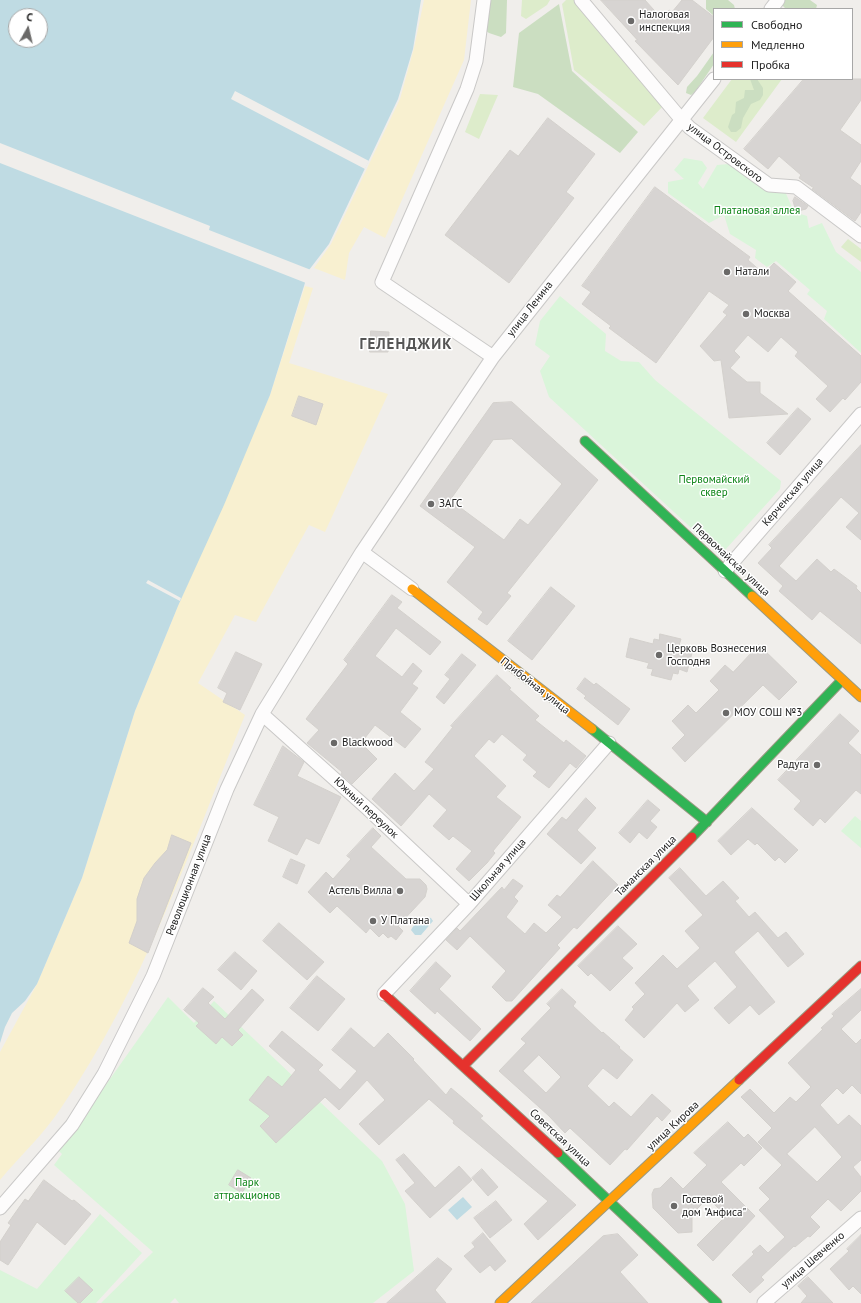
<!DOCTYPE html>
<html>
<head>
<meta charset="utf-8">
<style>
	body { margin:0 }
	#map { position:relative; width:861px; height:1303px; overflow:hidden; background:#f0eeeb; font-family:"PT Sans",sans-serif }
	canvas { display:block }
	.legend { position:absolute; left:713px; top:8px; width:140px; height:72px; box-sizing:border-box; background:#fff; border:1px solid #a7a7a7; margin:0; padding:5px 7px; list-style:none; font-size:12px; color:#222 }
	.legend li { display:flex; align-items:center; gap:8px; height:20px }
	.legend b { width:20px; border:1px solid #a7a7a7 }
	.north { position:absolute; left:8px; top:8px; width:40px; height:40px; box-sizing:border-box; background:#fff; border:1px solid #a7a7a7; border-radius:50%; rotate:8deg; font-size:11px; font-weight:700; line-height:16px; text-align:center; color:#222 }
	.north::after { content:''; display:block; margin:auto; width:14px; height:18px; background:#6a6968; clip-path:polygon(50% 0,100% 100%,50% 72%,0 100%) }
</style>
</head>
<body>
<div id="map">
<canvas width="861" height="1303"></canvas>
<ul class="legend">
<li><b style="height:5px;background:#30b455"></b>Свободно</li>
<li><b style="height:5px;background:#ff9f0a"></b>Медленно</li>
<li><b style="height:5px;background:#e5322d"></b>Пробка</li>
</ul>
<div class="north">С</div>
</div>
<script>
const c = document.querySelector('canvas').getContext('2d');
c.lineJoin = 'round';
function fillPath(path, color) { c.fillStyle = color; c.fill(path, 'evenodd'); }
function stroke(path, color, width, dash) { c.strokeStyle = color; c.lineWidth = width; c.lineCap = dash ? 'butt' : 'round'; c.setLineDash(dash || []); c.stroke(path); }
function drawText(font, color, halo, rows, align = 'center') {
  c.font = font + ' "PT Sans",sans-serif'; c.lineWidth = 3; c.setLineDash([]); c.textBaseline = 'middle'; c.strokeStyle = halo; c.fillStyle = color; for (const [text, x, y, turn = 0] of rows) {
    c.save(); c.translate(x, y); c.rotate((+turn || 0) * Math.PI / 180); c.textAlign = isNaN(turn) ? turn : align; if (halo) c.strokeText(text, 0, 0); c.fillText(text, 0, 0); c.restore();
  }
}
fillPath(new Path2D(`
	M522 0H550L547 5 526 19 521 16Z
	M566 0H575L664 105 644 126 574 70 562 4Z
	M732 79H782L736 142 703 118Z
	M480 94 498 95 479 139 465 132Z
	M848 239 861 249V262L841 247Z`), '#ddeccb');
fillPath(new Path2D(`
	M481 0H507L506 33 501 37 489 33 479 26Z
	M706 0H728L734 5 735 9H714V16L706 9Z
	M781 0H810L817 5 816 9H786L781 4Z
	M559 4 572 71 638 132 620 153 538 94 513 87 519 33Z
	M714 52V64L695 92 691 95 686 93 687 87 697 76Z
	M750 79H757L763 88V95L760 100 751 104 743 118 741 128 736 132H731L728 127 732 115 735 113 736 102 744 98 745 90H754Z`), '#cbdec1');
fillPath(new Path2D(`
	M424 0H471L464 60 385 238 364 227 349 253 345 280 314 268 331 244 400 99 414 48Z
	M305 286 313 288 289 363 388 394 325 532 309 525 256 622 235 615 198 683 245 715C190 849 143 989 61 1108 44 1134 20 1156 0 1180V1052L37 984 82 878 135 711 180 601 270 395Z`), '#f8f0d0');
fillPath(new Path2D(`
	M684 158 702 161 707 168 698 183 703 189 717 165 729 164 784 189 794 212 807 216 809 228 822 223 836 252 861 272V353L824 319 827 311 807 294 810 290 776 261 767 267 755 258 756 250 730 234 724 215 709 223 668 193V182L684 179 674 170Z
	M560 296 606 334 605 351 621 361 639 362 655 380 781 481 780 489 725 550 712 547 549 397 540 371 550 356 535 345 540 321Z
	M855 816 861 821V848L841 831Z
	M168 997 194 1023 214 1001 382 1161 405 1204 414 1271 373 1303H179L175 1298 170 1303H101L153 1252 54 1165 62 1154 59 1151Z
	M100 1214 142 1253 96 1303H0V1270L37 1289Z`), '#daf5da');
fillPath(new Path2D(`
	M0 0H421L413 49 398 99 329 244 309 270 270 395 224 505 178 606 135 711 82 878 37 984 25 1001 12 1013 5 1027 0 1043ZM16 16H40V40H16Z
	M427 917 431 918 433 921 421 935H415L411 930C413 925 421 919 427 917Z
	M463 1197 472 1207 457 1220 448 1210Z`), '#bfdbe3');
fillPath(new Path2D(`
	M235 91 369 161 365 169 231 99Z
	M0 143 210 226 209 230 311 270 306 283 0 163Z
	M148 580 181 598 180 601 146 583Z`), '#f0eeeb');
const building = new Path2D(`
	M601 0H645L662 19 669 10 672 12 682 0H692L714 17V37L678 85 635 41 637 40Z
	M804 79H861V100L840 130 861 145V161L850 178 861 186V212L855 221 812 189 814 188 799 178 801 175 779 156 768 169 744 149Z
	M548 118 595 154 566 192 574 198 509 283 445 235 510 150 518 156Z
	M655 187 750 257 748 260 764 274 774 263 796 282 788 291 861 356V382L845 400 843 398 830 412 816 399 828 386 795 356 798 352 781 337 768 352 748 335 734 351 740 357 730 368 747 382H760V393L788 414 729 418 721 360 714 361 700 346 727 315 723 312 729 305 709 291 656 363 609 328 611 326 582 304 591 292 582 286Z
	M795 197 808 206 806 209 798 211 795 208 793 201Z
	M371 331 389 332 388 352H370Z
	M299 396 323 404 316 425 292 416Z
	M512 402 598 480 507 593 511 596 487 625 478 619 483 612 447 582 475 547 420 506 493 403ZM512 439 562 484 528 525 520 519 504 540 450 500 493 440Z
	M798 408 811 419 780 455 767 443Z
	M861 445V540L846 527 859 513 841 497 779 566 796 581 817 559 831 572 834 569 857 586 856 588 861 593V644L820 611 812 620 779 591 783 586 758 563 772 548 769 545Z
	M551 587 575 606 532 660 508 641Z
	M392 595 402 602 397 608 441 642 430 655 396 628 375 656 402 677 413 663 422 671 412 684 418 688 400 712 421 729 405 748 375 725 361 743 377 759 352 784 341 774 342 772 307 743 319 730 306 719 348 664 344 660Z
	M660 634 681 639 679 645 684 646 683 651 692 653 687 672 679 669 678 674 673 673 671 680 651 675 653 669 647 668 649 663 626 657 630 638 653 644 654 639 659 640Z
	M759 645 797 682 779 700 763 685 685 762 672 748 685 735 672 721 688 705 696 713 719 690 710 681 725 665 733 672Z
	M236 652 262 664 240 710 223 702 227 693 218 688Z
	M462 654 476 665 444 704 436 697 450 679 445 675Z
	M497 675 511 688 509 689 539 716 535 720 564 743 566 740 586 756 576 768 570 763 549 788 533 776 537 772 523 760 527 755 502 734 494 743 489 739 474 756 506 786 496 797 521 817 493 851 495 853 487 863 469 881 456 869 472 851 453 836 449 840 433 826 447 810 429 794 401 826 372 799 395 773 414 791 434 769 425 762 453 727 451 726Z
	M585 678 594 685 596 683 630 709 618 725 584 698 586 696 577 689Z
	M840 714 859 731 848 743 861 755V794L856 790 825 823 820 818 813 826 794 809 801 801 778 780Z
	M283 746 304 762 297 776 341 797 319 844 306 838 297 855 268 841 279 817 254 805Z
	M586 798 596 808 577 830 596 848 581 864 547 834 562 817 566 820Z
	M648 800 660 810 650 821 657 827 647 839 639 832 630 843 619 833Z
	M752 808 798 850 785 863 779 857 775 861 757 843 755 845 748 839 731 855 718 841Z
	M373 828 381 836 371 847 406 879H420L426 885 427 889 425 897 398 926 403 931 396 940 391 936 388 938 383 933 379 937 370 928 366 933 337 906 330 913 308 892 326 872 333 879 351 859 347 856Z
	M172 835 191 843 148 953 129 943 137 921V899L144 878 155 863 167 850Z
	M291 859 305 865 297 884 283 877Z
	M593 861 618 885 577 929 574 927 557 945 560 948 512 1001H506L492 987 506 971 470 936 457 950 446 940 457 928 460 931 502 887 504 890 513 879 523 886 514 897 518 901 506 917 525 934 534 923 546 933 562 917 548 905 557 895 560 897Z
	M680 868 706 896 723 881 739 898 735 901 749 917 755 912 778 938 786 932 804 954 788 967 758 931 734 952 775 1002 759 1015 750 1005 729 1024 714 1008 737 987 715 961 687 986 699 1000 685 1012 677 1003 644 1038 625 1020 634 1009 632 1007 645 994 635 983 663 955 677 969 700 948 685 931 703 915 669 878Z
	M279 923 324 962 307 980 263 941Z
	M618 926 637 944 622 958 633 968 610 991 591 973 588 976 578 966Z
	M235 952 257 971 241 990 218 970Z
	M436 962 451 976 439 989 481 1029 470 1041 437 1011 435 1014 410 991Z
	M317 976 345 999 318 1031 290 1008Z
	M203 988 214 997 208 1003 225 1019 252 989 264 1000 238 1030 243 1035 232 1046 222 1037 216 1044 196 1026 199 1023 184 1010Z
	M562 989 576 1002 573 1006 602 1033 603 1032 620 1047 619 1048 633 1060 617 1079 603 1068 587 1086 609 1107 614 1102 631 1117 652 1094 671 1111 662 1121 657 1116 627 1150 625 1149 610 1165 570 1128 565 1133 549 1116 499 1071 526 1043 521 1039 551 1008 547 1004ZM539 1055 561 1077 546 1093 523 1071Z
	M861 989V1010L841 1029 856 1044 861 1039V1094L852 1085 843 1094 837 1088 820 1105 838 1125 849 1115 861 1126V1160L853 1167 861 1177V1191L841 1211 828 1199 810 1217 820 1227 810 1237 808 1236 795 1247 794 1246 761 1277 764 1280 750 1293 732 1275 754 1254 752 1252 760 1245 768 1253 785 1237 759 1210 770 1199 759 1188 782 1165 758 1142 772 1128 741 1097 750 1089 774 1113 790 1097 796 1102 811 1087 788 1063 823 1029 821 1028 834 1016 832 1014ZM815 1127 842 1157 817 1182 787 1154Z
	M351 1028 374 1048 388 1033 414 1059 413 1060 446 1095 451 1088 464 1099 483 1116 480 1118 576 1205 538 1240 524 1224 548 1201 453 1123 454 1121 429 1099 379 1145 359 1124 385 1100 367 1080 339 1110 325 1097 276 1143 260 1126 270 1116 249 1100 268 1076 282 1087 296 1070 269 1046 282 1031 323 1065 318 1070 340 1090 357 1071 332 1050Z
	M728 1122 744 1138 748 1134 762 1148 744 1166 741 1163 721 1182 755 1216 713 1261 697 1245 726 1216 708 1198 692 1214V1232L678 1233 653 1208 652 1194 654 1189 660 1188 671 1177 683 1189 707 1165 694 1153Z
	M404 1154 435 1188 459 1166 472 1180 430 1218 405 1191 415 1183 396 1160Z
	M482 1169 498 1187 488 1196 472 1178Z
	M238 1170 251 1178 242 1193 229 1185Z
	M44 1180 72 1201 74 1200 91 1214 65 1245 37 1222 8 1265 0 1260V1242L11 1225 8 1223 25 1199 28 1201Z
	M496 1201 512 1220 490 1238 474 1218Z
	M483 1233 506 1261 495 1271 490 1265 480 1273 464 1256 475 1247 472 1243Z
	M618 1234 638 1255 620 1272 648 1303H531L603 1236Z
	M861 1235V1294L853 1286 849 1290 830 1269 849 1251 847 1249Z
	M438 1258 452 1269 435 1290 446 1303H387Z
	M79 1277 93 1290 80 1303H78L65 1291Z
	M808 1277 833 1303H801L807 1296 798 1286Z`);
fillPath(building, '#d7d4d2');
stroke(building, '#d3d0cc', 1);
const street = new Path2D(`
	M484 0 476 61 467 89 382 282 493 357
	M581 0 681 119 690 128 769 185 796 187 861 236
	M771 9 778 0
	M362 552 412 589
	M725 571 861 414
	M262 714 368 809 469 904
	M384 994 469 904 609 743
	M0 1208 72 1125 104 1074 153 976 227 789 262 714 362 552 493 357 714 79
	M764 1303 861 1218`);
const fast = new Path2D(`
	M585 441 752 596
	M592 729 707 822
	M692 837 842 680
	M558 1153 717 1303`);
const slow = new Path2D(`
	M412 589 592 729
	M752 596 861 697
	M500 1303 739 1080`);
const jam = new Path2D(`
	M384 994 558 1153
	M463 1066 692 837
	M739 1080 861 966`);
stroke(street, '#c9c8c7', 15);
stroke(fast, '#999a82', 11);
stroke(slow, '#999a82', 11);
stroke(jam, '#999a82', 11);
stroke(street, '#fdfcfc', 13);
stroke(fast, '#30b455', 9);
stroke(slow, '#ff9f0a', 9);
stroke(jam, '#e5322d', 9);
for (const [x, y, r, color] of [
	[631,21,4,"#6a6968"],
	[727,272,4,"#6a6968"],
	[746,314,4,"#6a6968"],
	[431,504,4,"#6a6968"],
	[659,655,4,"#6a6968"],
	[726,713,4,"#6a6968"],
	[334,743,4,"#6a6968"],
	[817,765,4,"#6a6968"],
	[400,891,4,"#6a6968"],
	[373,921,4,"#6a6968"],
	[674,1206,4,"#6a6968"]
]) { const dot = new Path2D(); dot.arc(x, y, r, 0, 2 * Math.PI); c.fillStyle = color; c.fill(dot); stroke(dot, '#fff', 1.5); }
drawText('11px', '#222', '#fff', [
	["Налоговая",639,15],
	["инспекция",639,28],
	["Натали",735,272],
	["Москва",754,314],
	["ЗАГС",439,504],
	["Церковь Вознесения",667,649],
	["Господня",667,662],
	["МОУ СОШ №3",734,713],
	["Blackwood",342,743],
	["Радуга",809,765,"right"],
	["Астель Вилла",392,891,"right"],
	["У Платана",381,921],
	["Гостевой",682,1200],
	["дом \"Анфиса\"",682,1213]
], 'left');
drawText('11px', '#222', '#fff', [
	["улица Островского",725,153,37],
	["улица Ленина",530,309,-52],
	["Керченская улица",793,492,-49],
	["Первомайская улица",731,560,43],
	["Прибойная улица",535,686,38],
	["Южный переулок",366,808,43],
	["Таманская улица",646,866,-45],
	["Школьная улица",498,870,-49],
	["Революционная улица",189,885,-69],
	["улица Кирова",673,1126,-43],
	["Советская улица",560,1138,43],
	["улица Шевченко",813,1260,-41]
]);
drawText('11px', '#0c8416', '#fff', [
	["Платановая аллея",757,211],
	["Первомайский",714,480],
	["сквер",714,493],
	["Парк",247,1183],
	["аттракционов",247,1196]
]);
c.letterSpacing = '1px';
drawText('bold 15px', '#555', '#fff', [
	["ГЕЛЕНДЖИК",406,345]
]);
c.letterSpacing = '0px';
</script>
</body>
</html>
